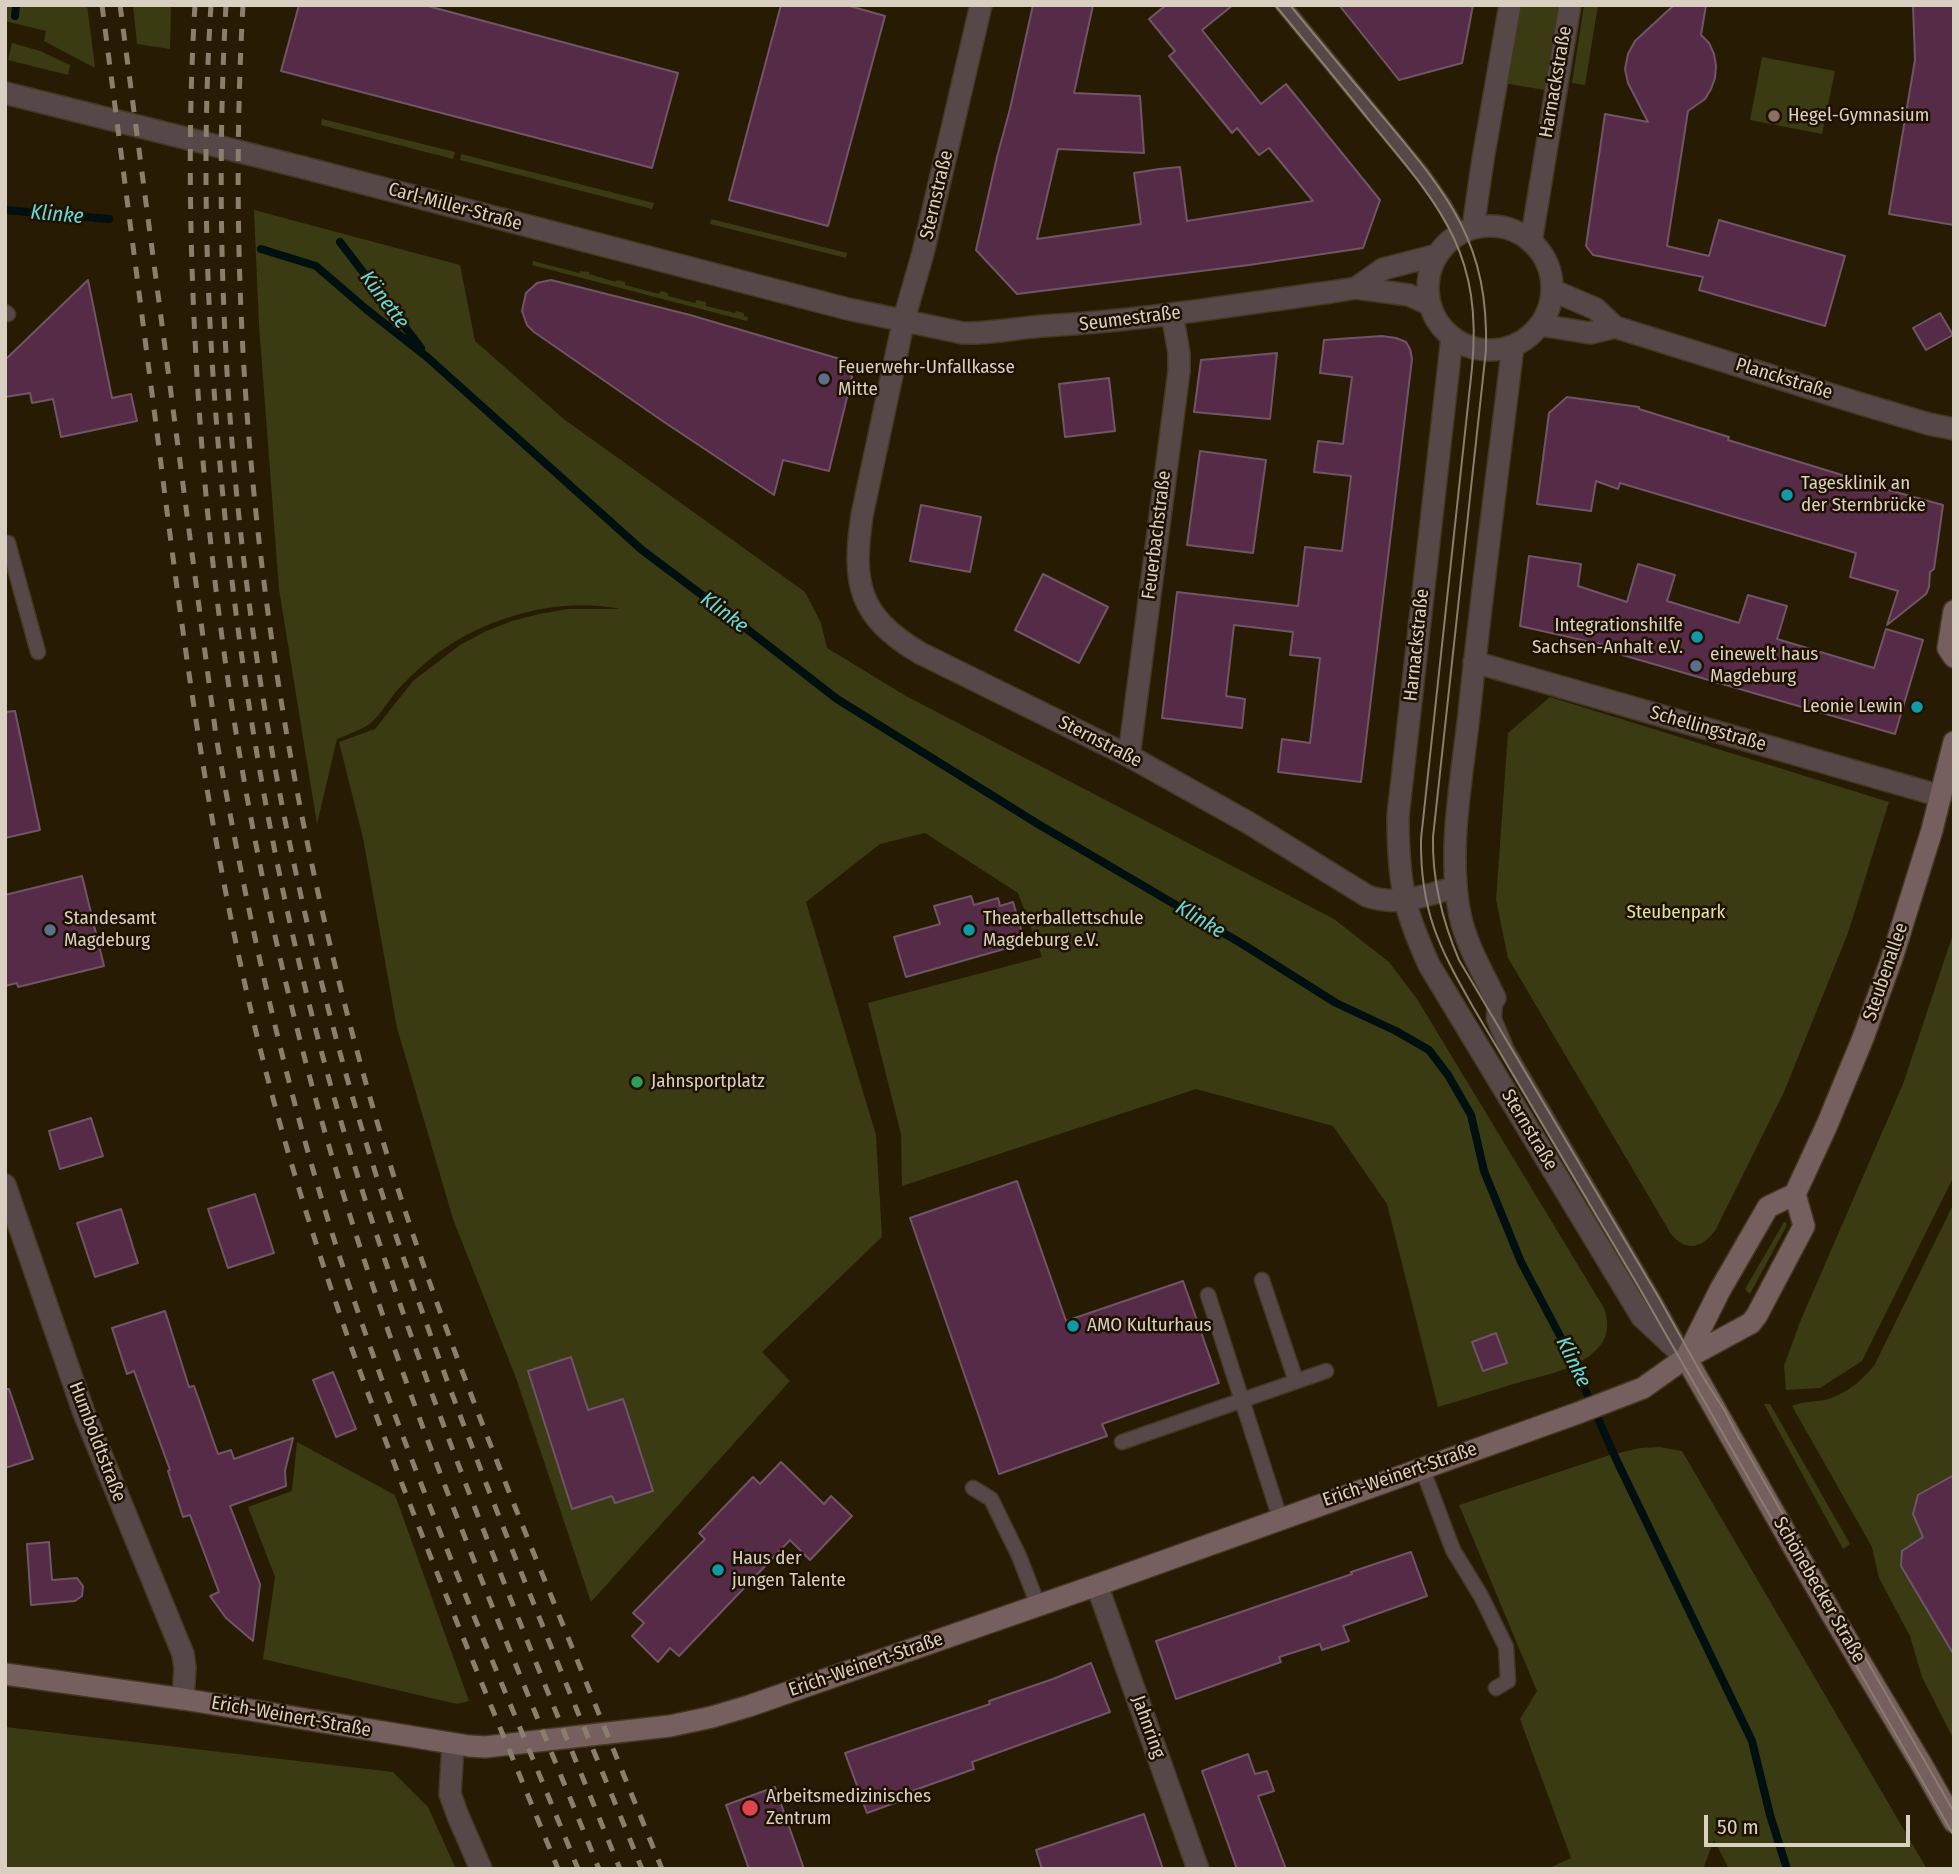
<!DOCTYPE html>
<html>
<head>
<meta charset="utf-8">
<style>
	body { margin:0 }
	#map { position:relative; width:1959px; height:1874px; overflow:hidden; background:#281b03; font-family:"Fira Sans Condensed",sans-serif }
	canvas { display:block }
	.frame { position:absolute; inset:0; border:7px solid #d9d0c2; pointer-events:none }
	.scale { position:absolute; left:1704px; top:1815px; width:206px; height:32px; box-sizing:border-box; border:4px solid #d9d0c2; border-top:0; padding-left:9px; font-size:21px; line-height:24px; white-space:nowrap; color:#d9d0c2; -webkit-text-stroke:5px #1e1100; paint-order:stroke }
</style>
</head>
<body>
<div id="map">
<canvas width="1959" height="1874"></canvas>
<div class="frame"></div>
<div class="scale">50 m</div>
</div>
<script>
const c = document.querySelector('canvas').getContext('2d');
c.lineJoin = 'round';
function fillPath(path, color) { c.fillStyle = color; c.fill(path, 'evenodd'); }
function stroke(path, color, width, dash) { c.strokeStyle = color; c.lineWidth = width; c.lineCap = dash ? 'butt' : 'round'; c.setLineDash(dash || []); c.stroke(path); }
function drawText(font, color, halo, rows, align = 'center') {
  c.font = font + ' "Fira Sans Condensed",sans-serif'; c.lineWidth = 5; c.setLineDash([]); c.textBaseline = 'middle'; c.strokeStyle = halo; c.fillStyle = color; for (const [text, x, y, turn = 0] of rows) {
    c.save(); c.translate(x, y); c.rotate((+turn || 0) * Math.PI / 180); c.textAlign = isNaN(turn) ? turn : align; if (halo) c.strokeText(text, 0, 0); c.fillText(text, 0, 0); c.restore();
  }
}
fillPath(new Path2D(`
	M5 5H87L95 68 44 41 46 31 5 21Z
	M133 5H171L170 49 137 44Z
	M1519 5H1558L1545 90 1503 83Z
	M1584 5H1598L1585 85 1572 83Z
	M12 43 40 51 70 65 68 75 8 60Z
	M1762 57 1835 71 1822 134 1750 120Z
	M322 119 455 152 453 159 321 125Z
	M461 154 654 203 652 209 460 160Z
	M254 210 460 265 475 341 565 420 805 592 821 623 827 648 906 696 1334 919 1389 962 1417 999 1604 1308C1609 1324 1609 1337 1597 1349 1577 1370 1544 1375 1517 1383 1491 1391 1465 1399 1438 1407L1387 1204 1333 1126 1196 1089 902 1186 901 1134 868 1003 1042 957 1018 893 925 833 880 844 806 902 876 1135 882 1237 762 1352 790 1381 591 1602 516 1378 453 1219 397 1028 363 838 339 742 375 729 413 681 460 645 486 631 512 621 539 614 568 609H620C555 595 470 621 421 667 412 675 402 684 395 693 387 703 380 715 371 723 362 730 348 734 337 739L317 824 279 589 259 325Z
	M711 219 847 253 846 258 710 224Z
	M533 261 579 273 580 271 589 272V274L616 282 617 280 625 282V285L659 294 661 291 668 293V296L695 303 697 300 706 302V306L735 313 736 311 744 313V316L748 317 747 321 532 265Z
	M1550 697 1889 802 1848 933 1784 1092 1716 1229C1703 1248 1687 1253 1671 1234L1508 958 1496 900 1508 733Z
	M1954 931V1176L1862 1361 1820 1388 1786 1390 1784 1366 1800 1322 1903 1084Z
	M1954 1203V1740L1922 1677 1910 1636 1879 1578 1872 1547 1792 1406C1801 1402 1809 1402 1819 1401 1841 1398 1863 1381 1875 1364Z
	M1784 1222 1787 1223 1786 1227 1750 1294 1745 1289Z
	M1764 1404H1770L1850 1544 1843 1549Z
	M297 1442 395 1495 469 1701 457 1704 263 1659 275 1577 248 1507 292 1491Z
	M1660 1447 1682 1451 1927 1869H1729L1714 1840 1703 1869H1547L1571 1858 1520 1719 1537 1691 1459 1505 1610 1455 1640 1448Z
	M5 1727 393 1772 428 1807 456 1869H5Z`), '#3a3b12');
stroke(new Path2D(`
	M15 16 16 5
	M5 210 109 219
	M340 242 421 348
	M261 249 316 266 366 309 427 357 642 550 734 619 837 699 1038 824 1244 945 1336 1003 1396 1031 1429 1050 1448 1075 1471 1115 1484 1171 1521 1262 1568 1351 1616 1459 1752 1741 1770 1815 1787 1869`), '#000f10', 8);
const building = new Path2D(`
	M299 5H424L678 73 652 168 281 71Z
	M781 5H846L885 16 828 226 729 200Z
	M1033 5H1093L1074 93 1140 96 1144 153 1058 149 1037 239 1141 224 1134 173 1159 169 1180 167 1187 221 1313 201 1269 148 1259 155 1237 128 1232 133 1169 56 1175 51 1149 19 1166 5H1233L1202 30 1261 104 1286 84 1380 200 1363 248 1249 265 1017 294 976 250 997 157 1010 109Z
	M1339 5H1473L1462 63 1399 80Z
	M1674 5H1706L1701 35 1709 43 1714 54 1716 66 1715 78 1711 89 1705 99 1688 111 1667 246 1709 256 1719 220 1845 256 1825 326 1699 290 1703 277 1593 255 1586 246 1605 114 1648 122 1628 83 1625 69 1628 54 1635 41Z
	M1913 5H1954V225L1889 214 1915 60Z
	M88 280 112 398 131 394 137 421 61 437 53 399 32 403 30 393 5 397V360Z
	M551 280 690 315 840 359 852 377 829 471 783 460 774 495 664 422 534 332 527 325 522 311 526 293 537 283Z
	M1940 313 1953 335 1926 350 1913 328Z
	M1382 336 1396 338 1406 342 1410 349 1412 359 1361 782 1278 772 1282 739 1310 743 1320 658 1290 655 1293 632 1234 625 1226 696 1245 699 1242 728 1162 718 1177 592 1298 606 1305 547 1342 551 1351 476 1314 472 1318 441 1343 444 1352 377 1320 373 1324 340Z
	M1277 353 1270 419 1194 412 1201 360Z
	M1109 378 1115 431 1065 437 1059 384Z
	M1567 397 1639 407V409L1729 437 1728 440 1842 475 1841 477 1943 505 1934 569 1930 572 1929 587 1926 594 1887 625 1898 591 1850 577 1856 553 1620 483 1618 489 1596 481 1591 511 1537 504 1549 413Z
	M1200 451 1266 460 1253 553 1187 545Z
	M921 505 981 517 970 572 910 561Z
	M1529 556 1581 564 1578 586 1627 602 1638 564 1675 575 1667 601 1739 623 1748 595 1787 606 1777 639 1874 668 1886 629 1923 640 1895 734 1612 652 1613 647 1520 626Z
	M1043 574 1108 607 1079 663 1015 630Z
	M15 711 40 830 5 838V712Z
	M82 876 104 966 18 987 17 983 5 986V895Z
	M971 896 974 905 998 898 1000 906 1013 902 1025 943 906 977 894 937 940 924 934 906Z
	M91 1118 103 1156 60 1169 49 1131Z
	M1017 1181 1066 1321 1183 1281 1219 1383 1102 1424 1107 1436 999 1474 910 1218Z
	M255 1194 274 1253 228 1268 208 1209Z
	M121 1209 138 1263 95 1277 77 1223Z
	M165 1311 189 1387 194 1386 218 1454 231 1450 234 1459 293 1438 285 1471 286 1486 230 1506 260 1584 253 1641 226 1618 210 1596 219 1592 190 1515 183 1517 168 1471 170 1470 134 1371 127 1374 112 1328Z
	M1496 1333 1507 1363 1483 1371 1472 1342Z
	M571 1357 588 1410 623 1399 653 1491 615 1503 612 1496 572 1509 528 1371Z
	M333 1372 356 1429 336 1437 313 1380Z
	M5 1389H9L33 1459 5 1468Z
	M781 1462 824 1504 831 1496 852 1516 810 1560 790 1540 679 1656 670 1648 658 1662 632 1636 644 1623 633 1613 705 1539 699 1533 753 1477 760 1484Z
	M1954 1475V1655L1901 1566 1902 1551 1923 1537 1913 1514 1918 1495Z
	M49 1542 52 1580 77 1578 83 1586 82 1596 75 1601 31 1605 27 1544Z
	M1411 1552 1427 1596 1343 1626 1349 1641 1322 1650 1320 1644 1279 1657 1281 1662 1176 1699 1156 1641 1352 1574 1351 1572Z
	M1091 1663 1110 1712 972 1762 974 1769 912 1791 914 1796 867 1813 845 1753 990 1704 989 1701 1053 1679Z
	M1248 1754 1255 1774 1267 1771 1274 1791 1258 1796 1286 1869H1237L1202 1771Z
	M775 1787 804 1869H749L726 1805Z
	M1144 1814 1163 1869H1042L1036 1850Z`);
fillPath(building, '#552b47');
stroke(building, '#705566', 2);
const service = new Path2D(`
	M1283 5 1423 175 1444 205 1460 234
	M5 312 8 314
	M5 543H8L38 652
	M1495 998 1494 1019 1507 1050 1655 1302 1679 1345
	M1262 1280 1296 1381
	M1208 1295 1280 1518
	M1122 1442 1326 1371
	M1422 1468 1453 1550 1481 1596 1506 1647 1508 1681 1496 1688
	M973 1488 991 1499 1019 1556 1038 1605`);
const minor = new Path2D(`
	M981 5 923 253 904 319 862 515C852 584 858 616 920 653L1129 756 1249 823 1367 896C1397 907 1427 895 1456 887
	M5 93 305 168 848 309 963 333C990 334 1016 328 1043 326 1139 321 1235 305 1331 292L1356 288 1409 295 1429 304
	M1428 288a62 62 0 1 1 124 0a62 62 0 1 1-124 0Z
	M1473 228 1483 159 1510 5
	M1531 242 1570 5
	M1356 288 1383 269 1437 255
	M1552 290 1596 309 1615 327 1858 403 1929 424 1954 429
	M1540 325 1590 333 1615 327
	M1452 337 1398 816C1398 845 1399 876 1406 903 1411 925 1420 944 1429 965L1642 1317 1686 1358
	M1474 662 1941 796
	M1129 756 1179 371V353L1172 314
	M1495 998C1482 971 1466 944 1460 915 1447 850 1462 779 1469 714 1482 591 1498 468 1513 346
	M5 1185 84 1413 183 1654 185 1668 183 1699
	M1097 1585 1198 1869
	M453 1744 450 1794 458 1816 481 1869`);
const secondary = new Path2D(`
	M1954 611 1948 648 1954 657
	M1686 1358 1720 1290 1768 1207 1795 1194 1827 1125 1863 1038 1892 958 1932 830 1954 742
	M1686 1358 1831 1613 1923 1767 1954 1822
	M5 1674 183 1699 469 1746 485 1747 670 1726 712 1717 749 1706 1097 1585 1578 1413 1643 1388 1681 1361 1751 1323 1757 1315 1804 1226 1795 1194`);
stroke(service, '#443822', 17);
stroke(minor, '#443822', 24);
stroke(secondary, '#443822', 24);
stroke(service, '#564848', 14);
stroke(minor, '#564848', 21);
stroke(secondary, '#755f5f', 21);
stroke(new Path2D(`
	M1275 5C1308 45 1341 85 1373 125 1441 207 1483 254 1472 368L1421 839C1420 911 1439 947 1473 1007L1637 1284 1954 1836
	M1290 5C1321 43 1352 80 1383 117 1448 195 1489 242 1486 350L1433 837C1432 881 1442 920 1459 960L1659 1298 1703 1377 1725 1411 1735 1431 1954 1812`), '#8a7f6c', 2);
stroke(new Path2D(`
	M102 5C121 153 140 300 159 448 185 656 213 865 265 1068 336 1344 451 1606 558 1869
	M120 5 216 736C243 892 276 1046 321 1197 390 1427 488 1647 578 1869
	M195 5C187 134 190 264 198 392 215 663 263 931 342 1190 413 1422 508 1645 599 1869
	M211 5C200 179 208 354 226 527 247 729 285 931 342 1125 418 1379 520 1624 620 1869
	M226 5C204 401 258 804 378 1181 453 1415 549 1641 642 1869
	M243 5C222 376 270 752 373 1108 417 1259 475 1408 534 1554 577 1659 619 1764 662 1869`), '#8a7f6c', 5, [12, 12]);
for (const [x, y, r, color] of [
	[1774,116,7,"#8d6e63"],
	[824,379,7,"#5c6f8a"],
	[1787,495,7,"#0f9aa8"],
	[1697,637,7,"#0f9aa8"],
	[1696,666,7,"#5c6f8a"],
	[1917,707,7,"#0f9aa8"],
	[50,930,7,"#5c6f8a"],
	[969,930,7,"#0f9aa8"],
	[637,1082,7,"#2e9e5b"],
	[1073,1326,7,"#0f9aa8"],
	[718,1570,7,"#0f9aa8"],
	[750,1808,9,"#e0444e"]
]) { const dot = new Path2D(); dot.arc(x, y, r, 0, 2 * Math.PI); c.fillStyle = color; c.fill(dot); stroke(dot, '#1e1100', 2.5); }
drawText('19px', '#d9d0c2', '#1e1100', [
	["Harnackstraße",1556,82,-80],
	["Sternstraße",937,195,-77],
	["Carl-Miller-Straße",455,207,15],
	["Seumestraße",1130,319,-7],
	["Planckstraße",1784,379,17],
	["Feuerbachstraße",1157,535,-83],
	["Harnackstraße",1417,645,-84],
	["Schellingstraße",1708,729,16],
	["Sternstraße",1100,742,27],
	["Steubenallee",1886,972,-71],
	["Sternstraße",1529,1130,59],
	["Humboldtstraße",97,1442,69],
	["Erich-Weinert-Straße",1400,1475,-19],
	["Schönebecker Straße",1819,1590,60],
	["Erich-Weinert-Straße",866,1665,-19],
	["Erich-Weinert-Straße",291,1717,10],
	["Jahnring",1148,1727,70]
]);
drawText('19px', '#d9d0c2', '#1e1100', [
	["Hegel-Gymnasium",1788,116],
	["Feuerwehr-Unfallkasse",838,368],
	["Mitte",838,390],
	["Tagesklinik an",1801,484],
	["der Sternbrücke",1801,506],
	["Integrationshilfe",1683,626,"right"],
	["Sachsen-Anhalt e.V.",1683,648,"right"],
	["einewelt haus",1710,655],
	["Magdeburg",1710,677],
	["Leonie Lewin",1903,707,"right"],
	["Standesamt",64,919],
	["Magdeburg",64,941],
	["Theaterballettschule",983,919],
	["Magdeburg e.V.",983,941],
	["Jahnsportplatz",651,1082],
	["AMO Kulturhaus",1087,1326],
	["Haus der",732,1559],
	["jungen Talente",732,1581],
	["Arbeitsmedizinisches",766,1797],
	["Zentrum",766,1819]
], 'left');
drawText('19px', '#e0e595', '#1e1100', [
	["Steubenpark",1676,913]
]);
drawText('italic 21px', '#69d9dc', '#1e1100', [
	["Klinke",57,215,5],
	["Künette",384,300,53],
	["Klinke",724,613,37],
	["Klinke",1200,920,31],
	["Klinke",1573,1362,64]
]);
</script>
</body>
</html>
